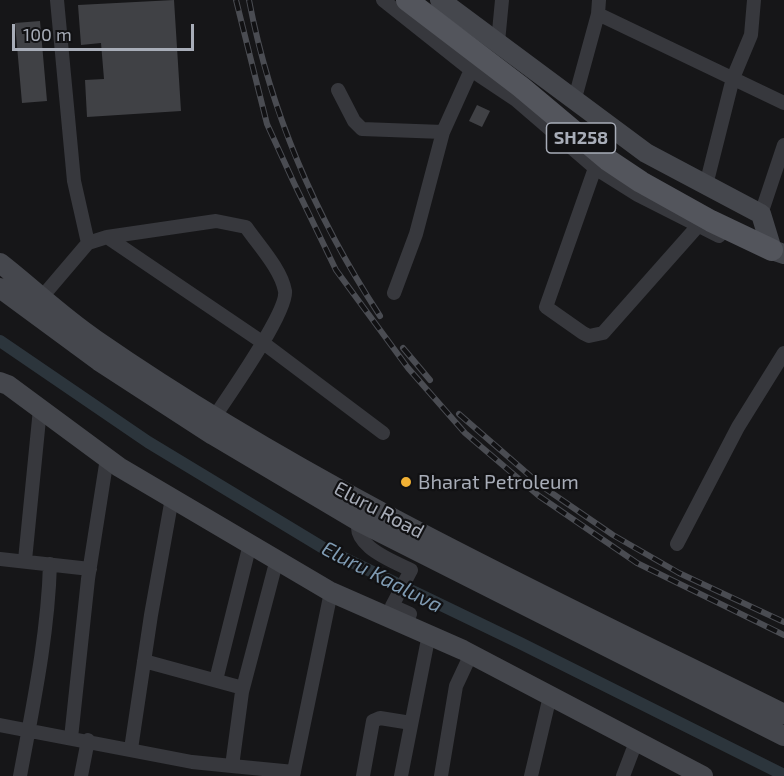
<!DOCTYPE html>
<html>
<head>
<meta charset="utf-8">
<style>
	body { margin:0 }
	#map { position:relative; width:784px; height:776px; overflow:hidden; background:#161618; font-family:"Exo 2",sans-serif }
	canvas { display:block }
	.scale { position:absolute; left:12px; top:24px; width:182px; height:27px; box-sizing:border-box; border:3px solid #a8adb8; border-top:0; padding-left:8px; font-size:18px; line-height:21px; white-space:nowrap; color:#a8adb8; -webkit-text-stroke:4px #111113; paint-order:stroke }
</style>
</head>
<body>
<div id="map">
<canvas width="784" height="776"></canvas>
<div class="scale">100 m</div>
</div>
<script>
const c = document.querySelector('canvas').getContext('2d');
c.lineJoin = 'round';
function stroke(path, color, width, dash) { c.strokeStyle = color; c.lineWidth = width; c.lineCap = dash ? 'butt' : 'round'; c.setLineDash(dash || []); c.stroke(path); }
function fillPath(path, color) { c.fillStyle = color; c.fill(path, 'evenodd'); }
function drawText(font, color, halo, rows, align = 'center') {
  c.font = font + ' "Exo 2",sans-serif'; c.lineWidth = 4.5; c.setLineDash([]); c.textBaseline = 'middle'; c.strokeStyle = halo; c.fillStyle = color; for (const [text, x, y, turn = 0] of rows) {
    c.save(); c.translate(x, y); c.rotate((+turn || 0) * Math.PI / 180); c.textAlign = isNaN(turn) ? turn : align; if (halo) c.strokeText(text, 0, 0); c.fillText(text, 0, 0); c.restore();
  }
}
stroke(new Path2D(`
	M0 341 148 442 325 549 520 643 784 775`), '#2c353c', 12);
fillPath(new Path2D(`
	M174 0 181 111 87 117 85 80 104 79 101 43 81 45 78 5Z
	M40 21 47 101 22 103 15 23Z
	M477 105 490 111 482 127 469 121Z`), '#404145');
stroke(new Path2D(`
	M57 0 74 181 88 243
	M383 0 471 70 516 100 595 168 638 195 719 236
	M598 14 784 103
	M498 42 502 0
	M338 90 354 121 362 129 443 132 471 70
	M575 98 598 14 599 0
	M595 168 546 307 583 333 589 336 603 333 697 227
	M706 185 733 78 751 35 754 0
	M761 214 784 145
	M107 237 216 221 246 227C259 246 281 269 285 291 288 311 229 395 215 416
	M394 293 416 234 443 132
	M42 297 88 243 107 237 262 342 383 433
	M361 516C346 544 392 561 411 570L392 606 410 614 406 622
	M677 544 738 427 784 353
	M0 559 90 569
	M25 560 40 409
	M144 661 243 688
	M216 680 250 544
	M0 725 192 762 232 766 242 692 277 559
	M71 738 88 579 107 458
	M131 749 151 615 172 498
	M232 766 294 772
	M20 776C33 706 48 635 50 564
	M81 776 88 740
	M293 776 331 592
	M363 776 373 721 380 718 411 723
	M401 776 429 634
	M441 776 456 686 471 654
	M531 776 550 696
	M623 776 636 742`), '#37383d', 14);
stroke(new Path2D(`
	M440 0 646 153 761 214 772 250 784 254
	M0 263C32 288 62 317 96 340 311 489 550 598 784 714
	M0 288 99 361 213 435 358 521 784 736
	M0 382 8 385 119 467 331 592 463 650 703 776`), '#45474d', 20);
stroke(new Path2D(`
	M407 0 521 87 608 160 641 182 711 221 772 250`), '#53555c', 22);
const rail = new Path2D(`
	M236 0 267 124 294 183 336 270 408 368 465 433 539 496 637 563 784 635
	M249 0C271 115 316 218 380 316
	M403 348 430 380
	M459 414 543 487 613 535 679 573 784 622`);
stroke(rail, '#4a4c52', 6);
stroke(rail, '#111113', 4, [11]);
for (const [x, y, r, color] of [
	[406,482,6,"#f2b134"]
]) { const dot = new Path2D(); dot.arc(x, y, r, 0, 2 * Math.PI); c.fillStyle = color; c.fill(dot); stroke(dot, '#111113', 2); }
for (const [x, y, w] of [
	[581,138,69]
]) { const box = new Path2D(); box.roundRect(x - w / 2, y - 15, w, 30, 4.5); c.fillStyle = '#111113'; c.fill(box); stroke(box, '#a8adb8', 1.5); }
drawText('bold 18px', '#a8adb8', null, [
	["SH258",581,138]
]);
drawText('20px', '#a8adb8', '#111113', [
	["Bharat Petroleum",418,482]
], 'left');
drawText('20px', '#a8adb8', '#111113', [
	["Eluru Road",379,510,28]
]);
drawText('italic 21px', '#7f9bb3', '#111113', [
	["Eluru Kaaluva",382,577,27]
]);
</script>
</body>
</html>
